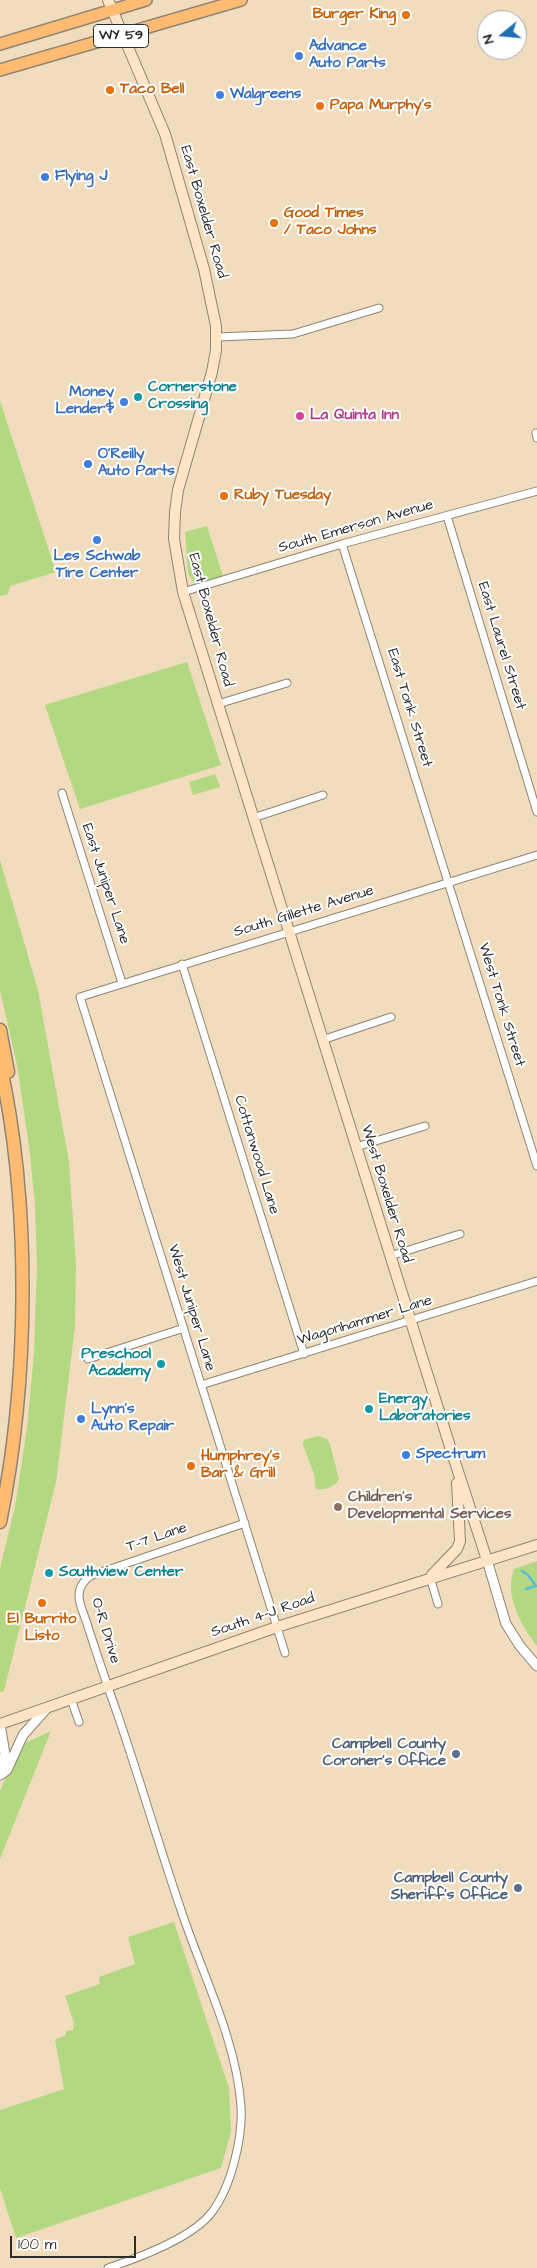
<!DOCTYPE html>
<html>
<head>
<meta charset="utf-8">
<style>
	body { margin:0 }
	#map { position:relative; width:537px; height:2268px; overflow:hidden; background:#f1ddbd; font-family:"Architects Daughter",sans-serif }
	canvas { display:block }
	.north { position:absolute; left:477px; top:10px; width:50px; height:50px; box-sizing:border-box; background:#fff; border:1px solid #aaa; border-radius:50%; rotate:253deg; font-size:14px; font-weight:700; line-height:20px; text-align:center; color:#2b2b2b }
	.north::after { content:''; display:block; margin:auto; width:18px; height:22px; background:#1f6fb2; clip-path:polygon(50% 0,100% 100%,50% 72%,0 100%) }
	.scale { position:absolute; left:10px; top:2236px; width:126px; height:22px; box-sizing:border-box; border:2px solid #2b2b2b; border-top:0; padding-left:6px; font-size:15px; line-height:18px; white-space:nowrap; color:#2b2b2b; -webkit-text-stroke:4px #fff; paint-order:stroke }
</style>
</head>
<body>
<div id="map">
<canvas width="537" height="2268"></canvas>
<div class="north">N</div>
<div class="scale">100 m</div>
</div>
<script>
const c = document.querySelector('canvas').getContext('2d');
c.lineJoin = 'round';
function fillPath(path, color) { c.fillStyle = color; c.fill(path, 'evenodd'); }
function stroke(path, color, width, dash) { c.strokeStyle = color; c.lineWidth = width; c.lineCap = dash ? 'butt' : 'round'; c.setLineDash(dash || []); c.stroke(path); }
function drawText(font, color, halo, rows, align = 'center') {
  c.font = font + ' "Architects Daughter",sans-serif'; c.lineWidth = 4; c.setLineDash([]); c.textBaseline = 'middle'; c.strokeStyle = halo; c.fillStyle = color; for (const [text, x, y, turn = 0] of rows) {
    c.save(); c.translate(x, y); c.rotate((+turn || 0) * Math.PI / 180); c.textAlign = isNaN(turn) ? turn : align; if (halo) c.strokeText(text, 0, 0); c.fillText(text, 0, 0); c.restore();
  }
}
fillPath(new Path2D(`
	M0 401 56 572 10 586 8 594 0 596Z
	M207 526 223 576 195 585 188 573 185 532Z
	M187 662 221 765 80 809 45 705Z
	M215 774 220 787 193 795 189 782Z
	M0 860 38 990 69 1162 76 1265 75 1327 56 1482 4 1691 0 1692V1568L15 1507 27 1428 34 1353 37 1267 35 1203 29 1146 17 1065 0 990Z
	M318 1436 327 1439 330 1444 339 1479C336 1486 324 1491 316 1489L314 1474 303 1445 304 1440Z
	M537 1561V1646C521 1625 504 1596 514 1569Z
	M51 1731 0 1859V1791L19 1746Z
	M174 1922 229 2088 231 2131 221 2168 16 2238 0 2188V2110L64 2089 55 2040 66 2035V2031L73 2030 74 2023 65 1996 100 1984 99 1977 135 1964 128 1937Z`), '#b2d882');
stroke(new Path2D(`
	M522 1571 528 1575 536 1586
	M526 1589 536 1586`), '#5abdd8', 2.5);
const minor = new Path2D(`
	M217 337 293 334 379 308
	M536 433 537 438
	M447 516 537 812
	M342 544 537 1166
	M183 592 342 544 537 491
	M218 704 287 683
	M62 793 122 983
	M253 818 323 795
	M182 964 304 1354
	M322 1040 391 1017
	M356 1147 425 1126
	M390 1256 460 1234
	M88 1359 184 1328
	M201 1385 537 1281
	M430 1577 438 1604
	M285 1653 80 997 537 855
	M71 1699 79 1722
	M108 2268C138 2258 193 2238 212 2212 231 2187 243 2138 241 2106 236 2038 202 1974 181 1910 158 1843 139 1776 116 1710 106 1682 97 1654 88 1627 86 1618 79 1606 79 1596 79 1587 83 1582 90 1576L245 1523`);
const tertiary = new Path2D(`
	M487 1560 506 1624 520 1646 537 1666
	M0 1771 5 1754 0 1724
	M0 1775 7 1770 23 1735 47 1708`);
const secondary = new Path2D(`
	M108 0 165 134 204 269 216 326V350L212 372 178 490 175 512 174 539 183 592 452 1453 487 1560
	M432 1575 457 1549 460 1541 457 1483
	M0 1724 277 1627 537 1545`);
const trunk = new Path2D(`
	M0 44 146 0
	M0 70 241 0`);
const motorway = new Path2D(`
	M0 1030 8 1072
	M0 1064C31 1204 29 1382 0 1522`);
stroke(minor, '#8e8474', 9);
stroke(tertiary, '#8e8474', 11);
stroke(secondary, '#8e8474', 12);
stroke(trunk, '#8e8474', 14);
stroke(motorway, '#8e8474', 15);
stroke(minor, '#fff', 7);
stroke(tertiary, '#fff', 9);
stroke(secondary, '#ffe4c6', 10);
stroke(trunk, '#ffbb71', 11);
stroke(motorway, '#ffbb71', 12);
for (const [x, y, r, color] of [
	[406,15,5,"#e8710a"],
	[299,56,5,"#3f7fe0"],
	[110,90,5,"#e8710a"],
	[220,95,5,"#3f7fe0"],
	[320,106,5,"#e8710a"],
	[45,177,5,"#3f7fe0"],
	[274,223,5,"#e8710a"],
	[138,397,5,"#0f9aa8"],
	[124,402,5,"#3f7fe0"],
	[300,416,5,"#d1479c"],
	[88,464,5,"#3f7fe0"],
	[224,496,5,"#e8710a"],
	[97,540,5,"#3f7fe0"],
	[161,1364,5,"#0f9aa8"],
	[369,1409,5,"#0f9aa8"],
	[81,1419,5,"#3f7fe0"],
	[406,1455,5,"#3f7fe0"],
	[191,1466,5,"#e8710a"],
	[338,1507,5,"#8d6e63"],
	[49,1573,5,"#0f9aa8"],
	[42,1603,5,"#e8710a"],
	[456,1754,5,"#5c6f8a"],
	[518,1888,5,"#5c6f8a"]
]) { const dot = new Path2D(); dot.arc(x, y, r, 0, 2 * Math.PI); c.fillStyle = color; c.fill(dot); stroke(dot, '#fff', 2); }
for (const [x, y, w] of [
	[121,36,55]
]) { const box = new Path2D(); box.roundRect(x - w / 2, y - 11.5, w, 23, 4); c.fillStyle = '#fff'; c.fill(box); stroke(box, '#2b2b2b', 1); }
drawText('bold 14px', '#2b2b2b', null, [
	["WY 59",121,36]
]);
drawText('bold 15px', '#c56008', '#fff', [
	["Burger King",396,15,"right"],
	["Taco Bell",120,90],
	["Papa Murphy's",330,106],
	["Good Times",284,214],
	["/ Taco Johns",284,231],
	["Ruby Tuesday",234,496],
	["Humphrey's",201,1457],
	["Bar & Grill",201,1474],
	["El Burrito",42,1620,"center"],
	["Listo",42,1637,"center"]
], 'left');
drawText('bold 15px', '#366cbe', '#fff', [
	["Advance",309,47],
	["Auto Parts",309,64],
	["Walgreens",230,95],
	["Flying J",55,177],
	["Money",114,393,"right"],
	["Lender$",114,410,"right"],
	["O'Reilly",98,455],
	["Auto Parts",98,472],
	["Les Schwab",97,557,"center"],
	["Tire Center",97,574,"center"],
	["Lynn's",91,1410],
	["Auto Repair",91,1427],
	["Spectrum",416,1455]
], 'left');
drawText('15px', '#2b2b2b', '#fff', [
	["East Boxelder Road",203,212,74],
	["South Emerson Avenue",356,527,-16],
	["East Boxelder Road",210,620,75],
	["East Laurel Street",501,646,73],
	["East Tonk Street",409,708,73],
	["East Juniper Lane",105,884,72],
	["South Gillette Avenue",304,912,-17],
	["West Tonk Street",501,1005,73],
	["Cottonwood Lane",256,1155,73],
	["West Boxelder Road",386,1194,73],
	["West Juniper Lane",191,1308,73],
	["Wagonhammer Lane",365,1321,-17],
	["T-7 Lane",157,1538,-19],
	["South 4-J Road",263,1616,-19],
	["O-R Drive",105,1631,73]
]);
drawText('bold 15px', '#0d838f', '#fff', [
	["Cornerstone",148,388],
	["Crossing",148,405],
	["Preschool",151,1355,"right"],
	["Academy",151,1372,"right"],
	["Energy",379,1400],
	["Laboratories",379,1417],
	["Southview Center",59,1573]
], 'left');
drawText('bold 15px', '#b23c85', '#fff', [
	["La Quinta Inn",310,416]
], 'left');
drawText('bold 15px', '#785e54', '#fff', [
	["Children's",348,1498],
	["Developmental Services",348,1515]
], 'left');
drawText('bold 15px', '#4e5e75', '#fff', [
	["Campbell County",446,1745],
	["Coroner's Office",446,1762],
	["Campbell County",508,1879],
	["Sheriff's Office",508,1896]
], 'right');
</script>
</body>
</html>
